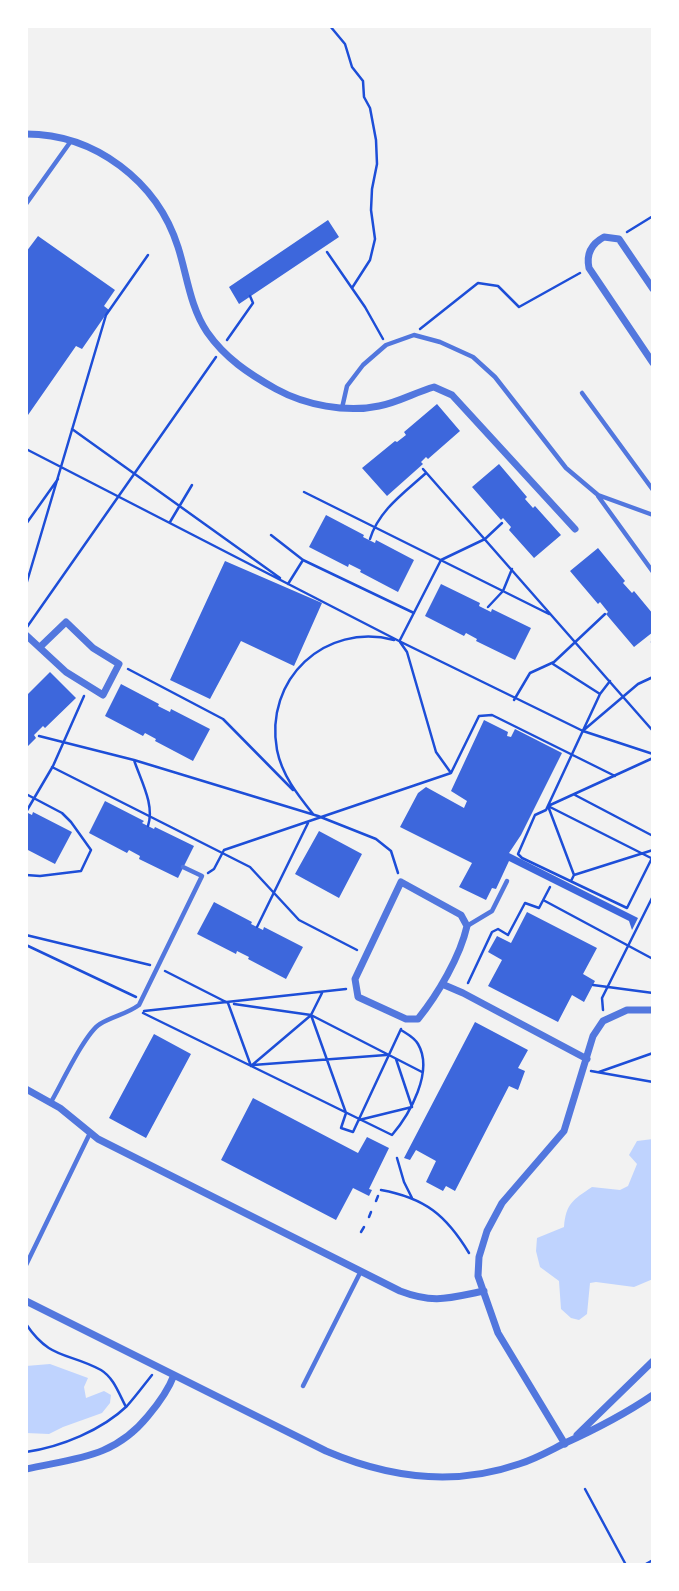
<!DOCTYPE html>
<html>
<head>
<meta charset="utf-8">
<style>
	body { margin:0 }
	#map { position:relative; width:679px; height:1591px; overflow:hidden; background:#f2f2f2; font-family:Poppins,sans-serif }
	canvas { display:block }
	.frame { position:absolute; inset:0; border:28px solid #fff; pointer-events:none }
</style>
</head>
<body>
<div id="map">
<canvas width="679" height="1591"></canvas>
<div class="frame"></div>
</div>
<script>
const c = document.querySelector('canvas').getContext('2d');
c.lineJoin = 'round';
function fillPath(path, color) { c.fillStyle = color; c.fill(path, 'evenodd'); }
function stroke(path, color, width, dash) { c.strokeStyle = color; c.lineWidth = width; c.lineCap = dash ? 'butt' : 'round'; c.setLineDash(dash || []); c.stroke(path); }
fillPath(new Path2D(`
	M653 1139V1279L634 1287 596 1282 590 1283 587 1314 579 1320 571 1318 561 1309 559 1281 540 1267 536 1251 537 1238 564 1227C566 1203 573 1200 592 1187L620 1190 628 1186 637 1164 629 1155 637 1141Z
	M50 1364 88 1378 84 1387 86 1398 104 1391 111 1395 110 1403 102 1413 63 1427 49 1434 26 1433V1366Z`), '#bfd3fe');
fillPath(new Path2D(`
	M328 220 339 237 239 304 229 287Z
	M38 236 115 290 104 306 109 310 82 349 76 346 28 415 26 252Z
	M437 404 460 431 428 459 426 457 421 462 423 464 387 496 362 468 395 441 397 442 406 435 404 432Z
	M499 464 527 497 525 499 533 508 535 506 561 535 534 558 509 530 511 527 503 518 501 520 472 487Z
	M326 515 364 535 363 537 375 543 376 540 414 560 398 592 360 572 361 570 349 564 348 567 309 547Z
	M598 548 625 581 623 583 632 593 634 591 653 614V632L634 647 606 614 608 612 600 602 598 604 570 571Z
	M225 561 322 603 294 666 241 641 210 699 170 680Z
	M441 584 480 603 479 606 491 612 492 609 531 628 515 660 476 641 477 639 466 633 464 636 425 616Z
	M50 672 76 698 45 728 43 726 34 735 36 738 26 748V696Z
	M121 684 159 704 158 706 170 712 171 709 210 729 193 761 155 741 156 739 145 733 143 736 105 716Z
	M484 720 508 732 507 736 511 737 515 729 562 753 521 835 509 853 638 918 632 930 629 921 509 861 496 889 492 888 486 900 459 887 472 863 400 827 418 793 426 787 464 808 467 801 451 791Z
	M105 801 144 821 142 823 154 829 155 827 194 846 178 878 139 859 140 856 129 850 127 853 89 833Z
	M26 812 32 815 33 812 72 832 55 864 26 849Z
	M319 831 362 854 339 898 295 874Z
	M214 902 252 922 251 924 263 930 264 927 303 947 286 979 248 959 249 957 237 951 236 954 197 934Z
	M527 912 597 948 583 974 595 981 584 1002 572 995 558 1022 488 986 502 960 488 952 497 936 511 943Z
	M475 1022 528 1050 518 1068 525 1071 518 1090 509 1086 455 1191 446 1186 443 1191 426 1182 436 1161 416 1150 410 1160 404 1158Z
	M154 1034 191 1054 146 1138 109 1118Z
	M253 1098 358 1153 367 1137 389 1148 369 1189 372 1190 369 1196 353 1188 336 1220 221 1160Z`), '#3d67dc');
stroke(new Path2D(`
	M330 26 345 44 352 67 363 81 364 97 370 108 376 140 377 164 372 189 371 210 375 239 370 260 352 288
	M627 232 653 216
	M327 252 365 307 383 339
	M420 329 478 283 498 286 519 307 580 273
	M227 340 253 303 250 296
	M72 429 280 578
	M26 449 399 641 583 731 653 754
	M423 469 653 731
	M304 492 549 614
	M170 522 192 485
	M26 524 58 479
	M271 535 303 560 414 613
	M370 539C379 510 404 493 426 473
	M288 584 303 560
	M26 585 106 315 148 255
	M488 607 503 591 512 569
	M27 627 216 357
	M400 640 441 560 485 539 502 523
	M652 642 653 643
	M553 664 600 694
	M128 669 223 719 293 790
	M610 681 600 694 546 810 535 815 518 854 522 858 627 908 653 856
	M514 700 530 673 554 662 605 614
	M585 729 638 684 653 677
	M39 736 134 760 318 816 376 839 391 851 398 873
	M134 760C141 781 155 805 148 826
	M52 767 250 867 299 920 357 950
	M451 773 479 716 492 715 615 776
	M26 794 62 813 71 822 91 850 81 871 40 876 26 875
	M575 795 653 836
	M548 806 651 858
	M548 806 653 758
	M548 806 574 875
	M26 812 53 766 84 696
	M313 814C297 794 282 775 277 750 264 679 325 622 394 640
	M208 873 214 869 224 850 451 773 436 752 407 652 400 642
	M571 881 574 875 653 850
	M545 901 653 959
	M257 927 308 823
	M26 935 150 965
	M26 945 136 997
	M165 971 228 1003 251 1066
	M468 983 492 932 498 929 508 935 525 903 539 908 550 887
	M593 985 653 993
	M322 993 311 1015 346 1113 341 1128 353 1132 401 1029
	M234 1004 311 1015 422 1072
	M603 1010 602 998 653 896
	M144 1011 346 989
	M143 1013 392 1135C410 1114 434 1071 418 1044 414 1037 407 1034 401 1030
	M253 1065 386 1055
	M251 1066 310 1016
	M591 1071 653 1082
	M599 1072 653 1053
	M359 1120 412 1107 396 1059
	M397 1158 404 1182 412 1198
	M381 1190C425 1198 446 1215 469 1253
	M376 1201 378 1196
	M369 1217 371 1212
	M361 1232 364 1227
	M26 1324C50 1360 68 1352 101 1370 114 1378 119 1394 126 1407
	M26 1452C61 1447 102 1430 127 1406 136 1396 144 1385 152 1375
	M585 1489 626 1565
	M644 1565 653 1560`), '#1d4ed8', 2.5);
stroke(new Path2D(`
	M26 204 71 141
	M582 393 653 490
	M342 408 347 386 363 365 386 345 414 335 440 342 473 357 495 377 566 468 598 495 653 515
	M598 496 653 572
	M467 926 492 911 507 881
	M51 1102C61 1085 85 1033 100 1024 113 1016 127 1014 139 1005L202 876 183 867
	M26 1265 90 1133
	M303 1386 361 1271`), '#5277de', 4.5);
stroke(new Path2D(`
	M26 134C95 134 157 181 178 247 187 275 190 307 207 332 225 358 249 374 276 389 305 405 346 413 379 406 397 403 416 392 434 387L452 395 575 529
	M653 289 619 239 604 237C591 244 586 254 589 268L653 363
	M26 635 66 672 103 695 119 664 93 648 66 622 40 647
	M401 882 461 915 467 926C460 957 438 994 418 1019H406L358 997 355 979Z
	M442 984 463 993 587 1059
	M26 1089 60 1108 98 1139 400 1291C434 1304 449 1298 484 1291
	M26 1301 326 1451C389 1478 453 1487 519 1464 535 1459 549 1451 563 1444 594 1430 625 1414 653 1395
	M577 1435 653 1361
	M565 1444 498 1333 478 1276 479 1257 487 1231 502 1203 564 1131 593 1036 603 1021 627 1010H653
	M26 1469C76 1458 114 1458 148 1416 159 1403 168 1391 174 1375`), '#5277de', 7);
</script>
</body>
</html>
